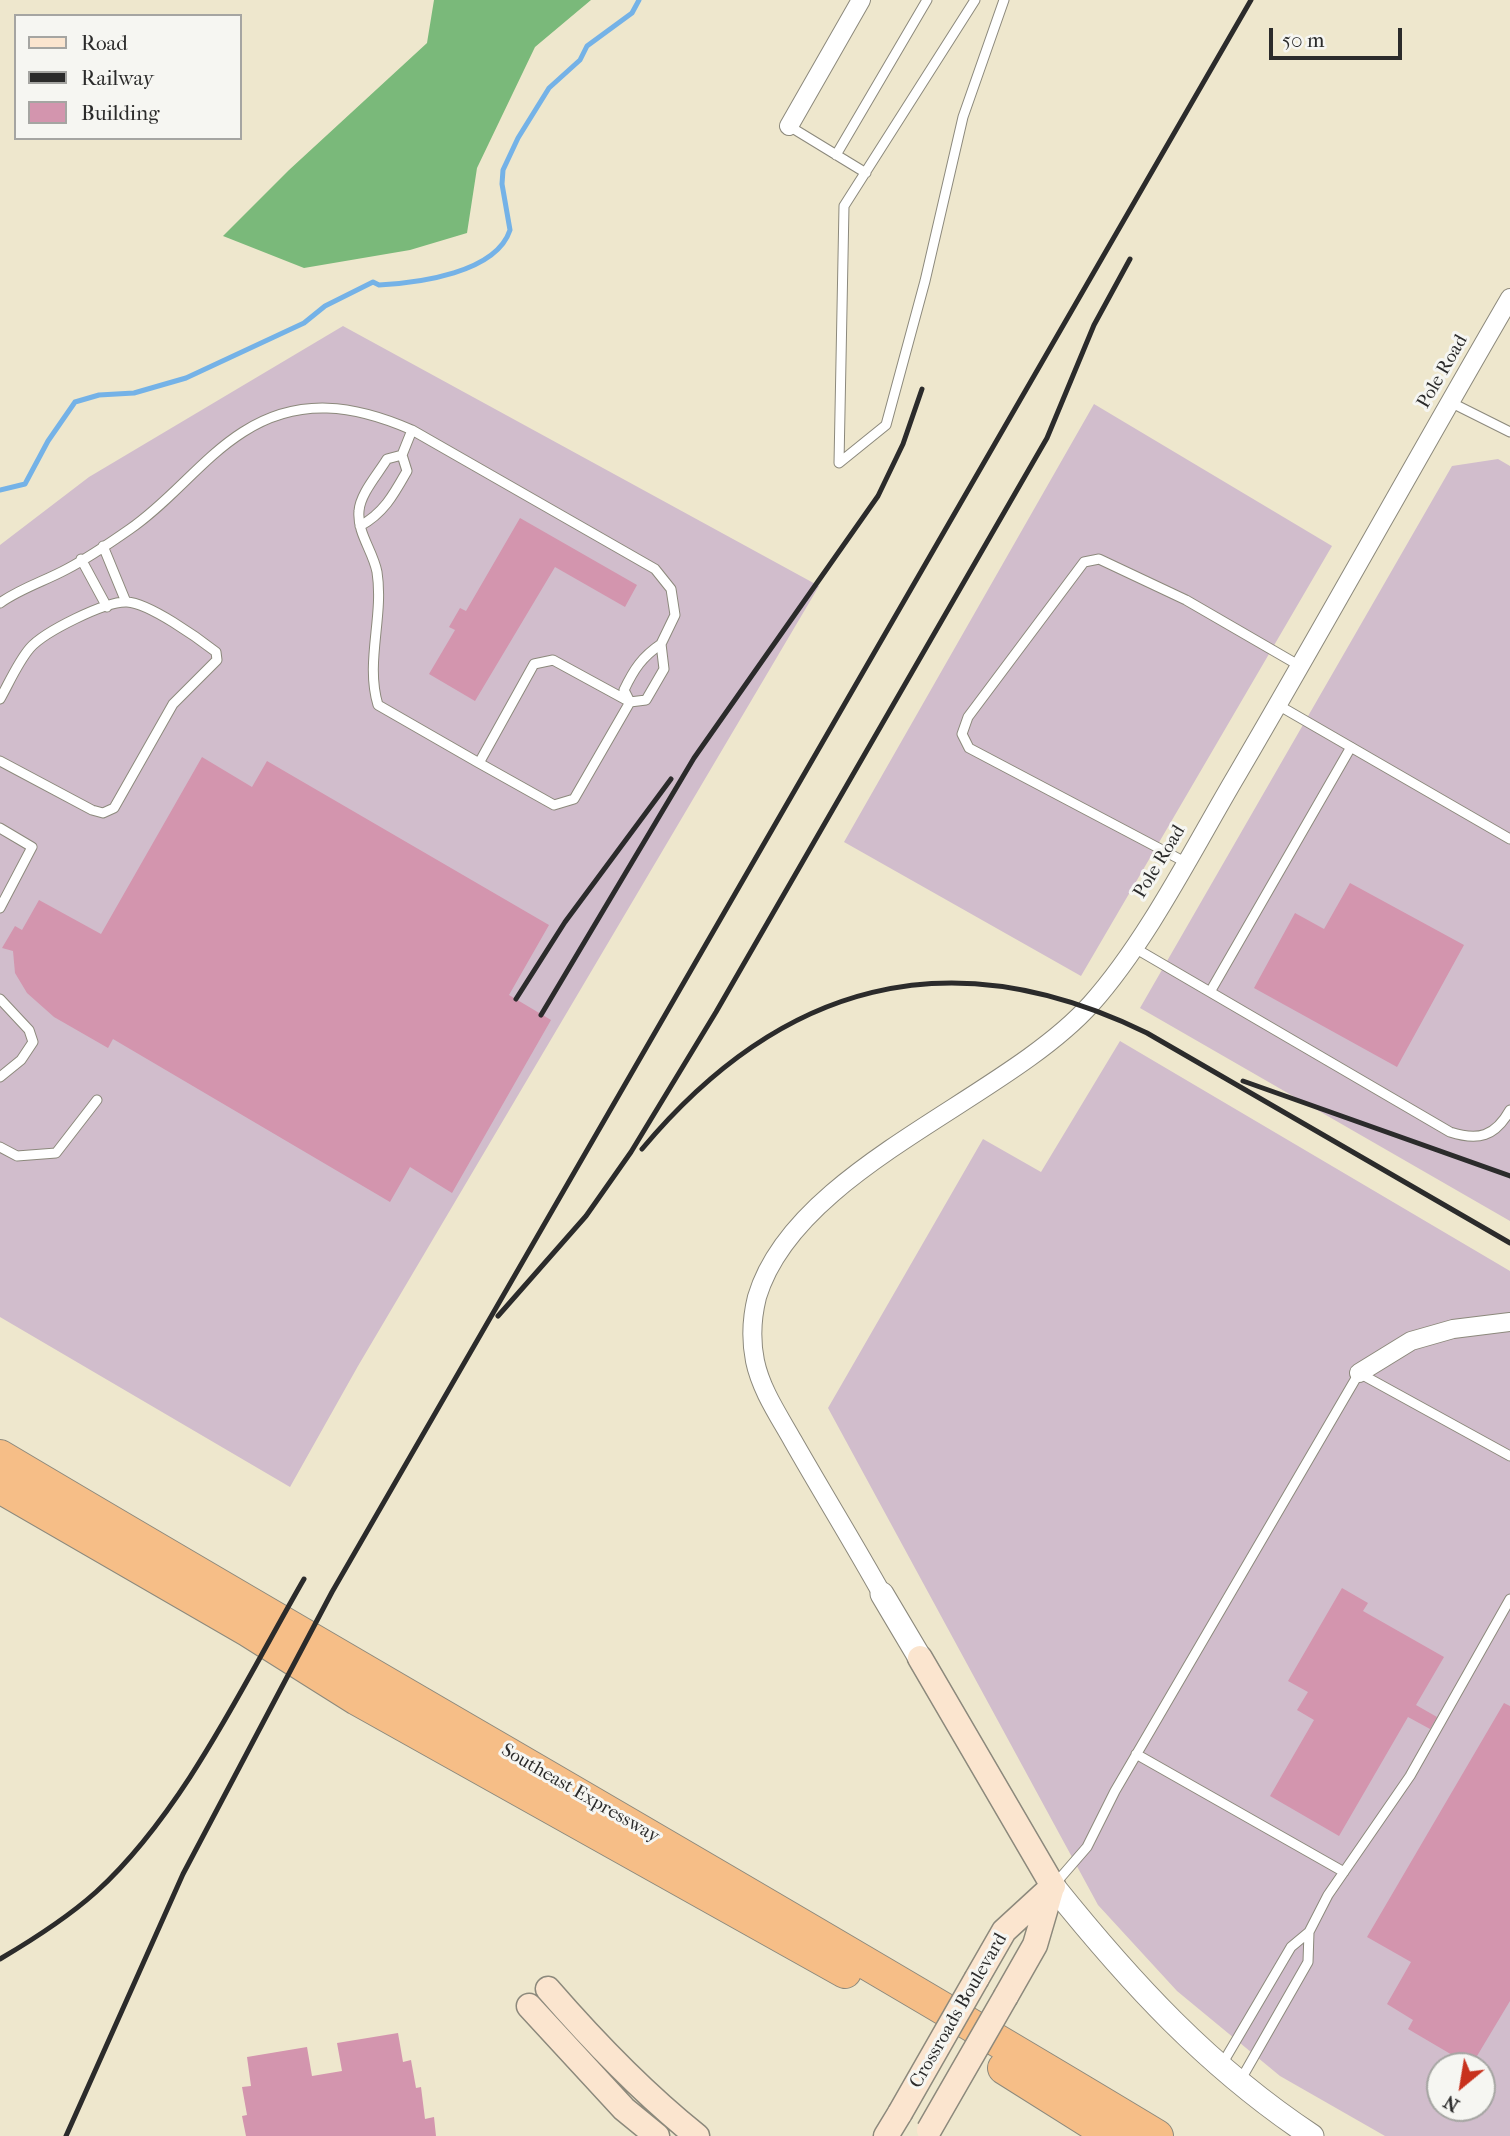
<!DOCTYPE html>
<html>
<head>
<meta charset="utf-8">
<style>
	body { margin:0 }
	#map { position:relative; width:1510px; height:2136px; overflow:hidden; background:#eee7cd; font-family:"IM FELL French Canon",serif }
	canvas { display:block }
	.legend { position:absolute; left:14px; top:14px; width:228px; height:126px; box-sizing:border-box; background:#f6f6f2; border:2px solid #a5a5a2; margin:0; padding:9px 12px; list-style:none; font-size:21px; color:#2b2b2b }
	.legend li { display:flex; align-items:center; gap:14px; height:35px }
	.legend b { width:35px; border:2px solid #a5a5a2 }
	.north { position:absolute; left:1426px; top:2052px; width:70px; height:70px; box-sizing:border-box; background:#f6f6f2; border:2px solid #a5a5a2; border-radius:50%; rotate:210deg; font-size:19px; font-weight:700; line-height:28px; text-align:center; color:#2b2b2b }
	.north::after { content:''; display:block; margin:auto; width:24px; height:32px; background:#c8321e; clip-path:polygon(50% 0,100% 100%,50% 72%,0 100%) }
	.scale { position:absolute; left:1269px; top:28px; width:133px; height:32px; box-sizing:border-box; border:4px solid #2b2b2b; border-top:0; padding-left:9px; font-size:21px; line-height:24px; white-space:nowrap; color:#2b2b2b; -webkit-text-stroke:5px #f6f6f2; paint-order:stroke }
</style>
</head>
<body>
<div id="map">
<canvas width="1510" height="2136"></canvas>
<ul class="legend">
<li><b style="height:9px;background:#fbe5cf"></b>Road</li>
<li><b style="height:9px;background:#2b2b2b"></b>Railway</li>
<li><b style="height:19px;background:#d395ae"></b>Building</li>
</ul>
<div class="north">N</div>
<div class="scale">50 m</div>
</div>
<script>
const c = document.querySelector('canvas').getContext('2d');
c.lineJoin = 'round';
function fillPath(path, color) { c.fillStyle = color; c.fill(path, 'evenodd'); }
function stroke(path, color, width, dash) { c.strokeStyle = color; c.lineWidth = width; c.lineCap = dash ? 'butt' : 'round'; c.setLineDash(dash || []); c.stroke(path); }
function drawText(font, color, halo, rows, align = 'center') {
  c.font = font + ' "IM FELL French Canon",serif'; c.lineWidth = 6; c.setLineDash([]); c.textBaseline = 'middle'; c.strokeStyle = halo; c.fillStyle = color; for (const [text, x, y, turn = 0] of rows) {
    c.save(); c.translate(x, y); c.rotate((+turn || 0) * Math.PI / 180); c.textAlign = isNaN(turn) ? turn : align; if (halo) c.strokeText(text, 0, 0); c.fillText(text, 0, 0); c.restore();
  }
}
fillPath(new Path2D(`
	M343 326 819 586 358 1366 290 1487 0 1317V545L89 477Z
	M1094 404 1332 546 1081 976 844 842Z
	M1498 459 1510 466V1221L1140 1008 1452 466Z
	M1120 1041 1510 1271V2136H1385L1280 2076 1177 1991 1098 1905 828 1408 983 1139 1041 1172ZM1440 2066H1482V2108H1440Z`), '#d1bdcc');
fillPath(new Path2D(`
	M434 0H591L535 47 477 168 467 233 410 250 304 268 223 236 289 170 427 43Z`), '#7ab97a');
stroke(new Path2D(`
	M0 490 25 484 48 441 75 402 99 395 134 393 186 378 304 323 325 306 373 282 379 285C418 283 496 273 510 230L502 184 503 170 518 138 549 88 580 60 587 46 632 13 639 0`), '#74b2e7', 5);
fillPath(new Path2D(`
	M520 518 637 585 625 607 555 567 475 701 429 674 455 630 449 627 460 608 466 611Z
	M202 757 252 787 267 761 549 925 509 995 551 1020 452 1193 410 1167 390 1202 113 1039 108 1048 54 1017 27 993 15 973 13 951 2 948 15 926 22 930 39 900 101 934Z
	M1350 883 1464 945 1397 1067 1254 988 1295 913 1324 929Z
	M1342 1588 1368 1603 1363 1611 1444 1657 1416 1705 1437 1717 1430 1729 1408 1717 1339 1836 1270 1796 1314 1720 1297 1710 1308 1692 1288 1681Z
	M1504 1703 1510 1706V2001L1471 2066 1408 2029 1413 2020 1387 2004 1411 1962 1367 1937Z
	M398 2033 403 2062 411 2060 416 2088 421 2087 425 2119 434 2117 436 2136H246L242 2116 247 2115 242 2087 251 2086 247 2057 307 2047 312 2076 342 2071 337 2043Z`), '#d395ae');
const service = new Path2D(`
	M975 0 844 206 839 463 886 425 925 281 963 117 1004 0
	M789 126 866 173
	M836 155 927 0
	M1450 402 1510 432
	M402 455 387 459C378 474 360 494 359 511 357 533 373 551 377 572 384 617 365 662 378 705L479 763
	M360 526C384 513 394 494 407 471L402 455 412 430
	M103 546 126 602
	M81 559 107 607
	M0 603C21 588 45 581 67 569 88 558 110 543 130 529 171 501 202 458 243 432 299 396 355 405 412 430L655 569 671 589 675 615 661 644 664 669 646 700 630 702 624 690C634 669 642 657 661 644
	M553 660 630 702 574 799 554 805 479 763 534 664Z
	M0 699C9 683 18 662 30 648 44 632 105 601 127 602 149 603 198 638 216 652L217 660 173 704 114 808 103 813 92 810 0 761
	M1278 705 1510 839
	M0 828 32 847 0 908
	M1185 862 969 748 962 734 968 717 1084 562 1099 559 1186 600 1300 666
	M1133 947 1450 1132C1478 1141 1495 1137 1510 1110
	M1210 992 1351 747
	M0 999 29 1030 33 1042 21 1060 0 1077
	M0 1147 17 1156 56 1153 97 1100
	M1136 1754 1344 1872
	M1054 1885 1087 1847 1115 1791 1359 1373 1510 1456
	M1309 1932 1328 1895 1410 1776 1510 1599
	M1221 2066 1291 1947 1309 1932 1308 1962 1240 2081`);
const minor = new Path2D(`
	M789 126 861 0
	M1359 1373 1411 1341 1453 1329 1510 1322
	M882 1594C853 1542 822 1492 793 1441 779 1416 761 1390 755 1361 751 1341 752 1317 757 1297 795 1169 1005 1100 1091 1004 1148 940 1194 847 1238 773 1330 616 1418 456 1510 298`);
const tertiary = new Path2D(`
	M882 1594 920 1658
	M1053 1886C1130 1982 1209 2068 1312 2136`);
const secondary = new Path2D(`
	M920 1658 1053 1886
	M977 1978 1004 1931 1053 1886
	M548 1989C594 2042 642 2092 697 2136
	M1006 1996 1035 1945 1052 1887
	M529 2006 624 2109 657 2136
	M886 2136 900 2113`);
const motorway = new Path2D(`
	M0 1456C385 1685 774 1905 1157 2136
	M0 1487 249 1631 357 1699 845 1972
	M1004 2068 1112 2136`);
stroke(service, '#8c897c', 11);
stroke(minor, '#8c897c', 20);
stroke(tertiary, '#8c897c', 25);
stroke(secondary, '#8c897c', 27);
stroke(motorway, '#8c897c', 34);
stroke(service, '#fff', 9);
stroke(minor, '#fff', 18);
stroke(tertiary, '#fff', 23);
stroke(secondary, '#fbe5cf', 24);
stroke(motorway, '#f6be87', 32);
stroke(new Path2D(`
	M516 999 565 922 671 779
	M541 1015 694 758 878 496 903 444 922 389
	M1243 1081 1510 1176
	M642 1149C781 983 949 936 1147 1033L1510 1243
	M498 1316 586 1216 631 1152 716 1012 1047 438 1094 325 1130 259
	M0 1959C34 1939 67 1918 96 1892 184 1812 245 1681 304 1579
	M66 2136 183 1874 332 1592 1251 0`), '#2b2b2b', 5);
const secondaryBridge = new Path2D(`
	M900 2113 977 1978
	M929 2130 1006 1996`);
stroke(secondaryBridge, '#8c897c', 27, []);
stroke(secondaryBridge, '#fbe5cf', 24);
drawText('19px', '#2b2b2b', '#f6f6f2', [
	["Pole Road",1443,372,-60],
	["Pole Road",1160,862,-59],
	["Southeast Expressway",580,1794,30],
	["Crossroads Boulevard",959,2011,-60]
]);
</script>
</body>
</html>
